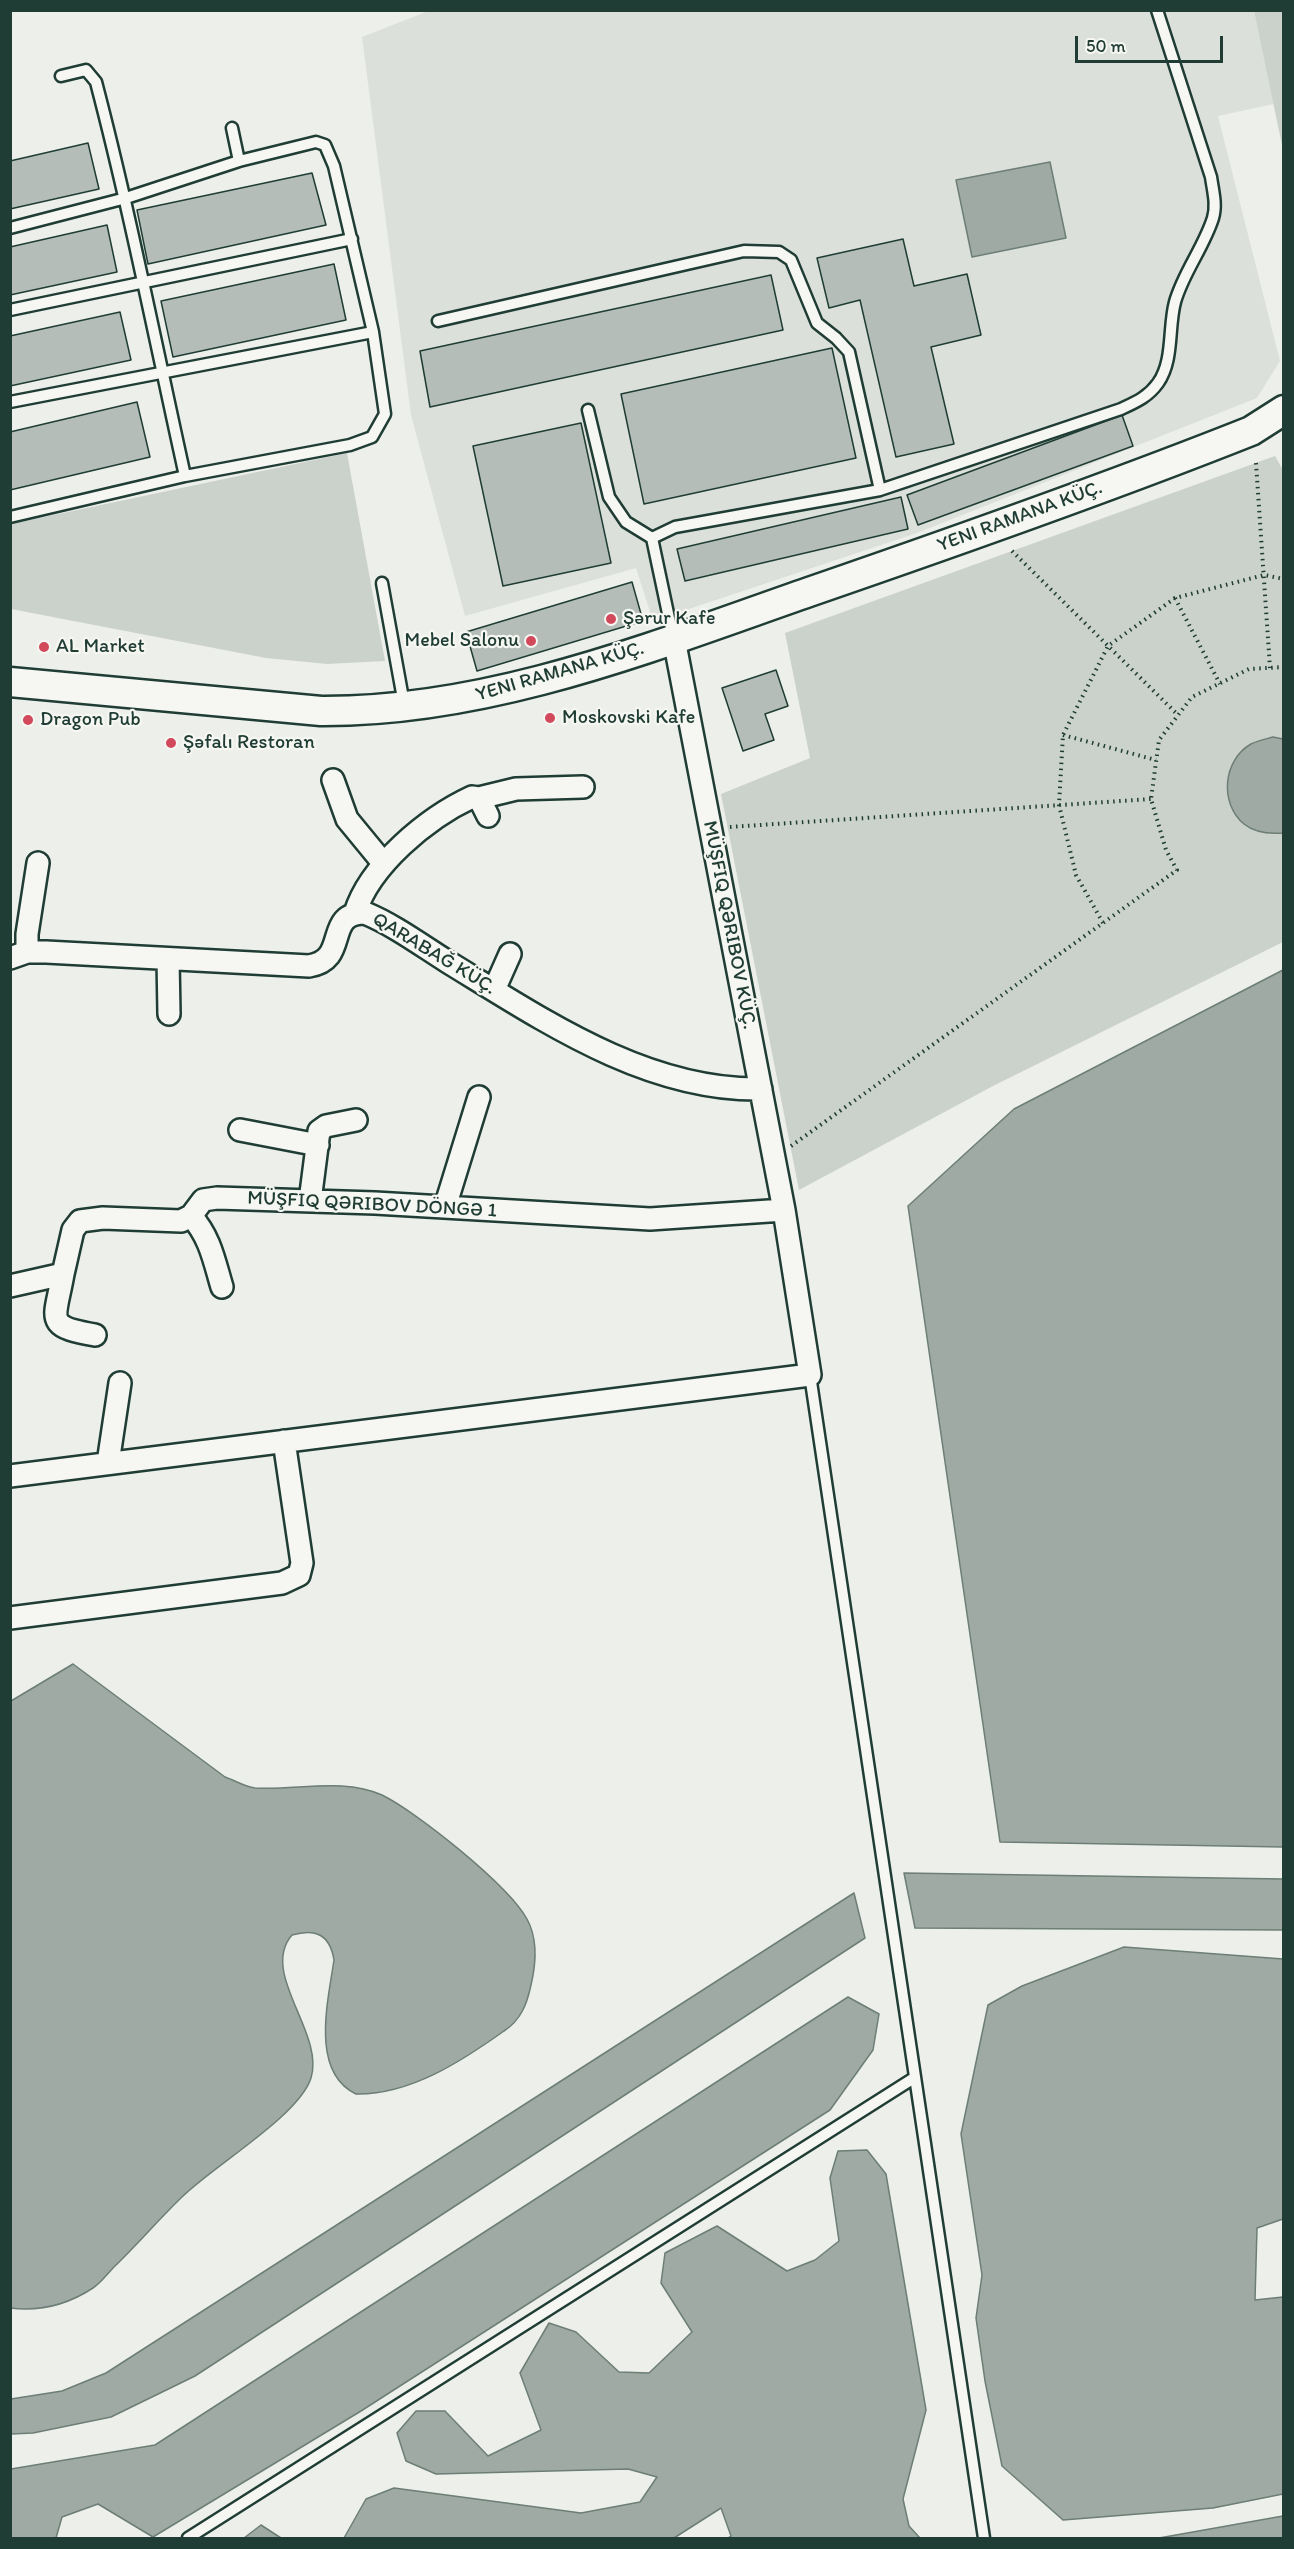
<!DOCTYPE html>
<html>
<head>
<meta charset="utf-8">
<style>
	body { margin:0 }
	#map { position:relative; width:1294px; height:2549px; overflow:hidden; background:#edefea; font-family:Itim,sans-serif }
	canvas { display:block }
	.frame { position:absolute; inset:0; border:12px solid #1f3d34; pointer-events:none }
	.scale { position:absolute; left:1075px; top:36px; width:148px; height:27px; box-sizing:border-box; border:3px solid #1f3d34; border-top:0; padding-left:8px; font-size:18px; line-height:21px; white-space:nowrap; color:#1f3d34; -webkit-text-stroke:4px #f6f6f2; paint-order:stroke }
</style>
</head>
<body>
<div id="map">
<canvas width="1294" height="2549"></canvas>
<div class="frame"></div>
<div class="scale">50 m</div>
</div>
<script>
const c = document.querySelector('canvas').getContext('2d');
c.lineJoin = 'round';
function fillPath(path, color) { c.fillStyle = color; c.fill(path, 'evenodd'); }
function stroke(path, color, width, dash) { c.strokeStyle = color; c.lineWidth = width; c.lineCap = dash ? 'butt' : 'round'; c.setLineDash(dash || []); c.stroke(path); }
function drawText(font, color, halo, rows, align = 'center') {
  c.font = font + ' Itim,sans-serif'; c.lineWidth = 4.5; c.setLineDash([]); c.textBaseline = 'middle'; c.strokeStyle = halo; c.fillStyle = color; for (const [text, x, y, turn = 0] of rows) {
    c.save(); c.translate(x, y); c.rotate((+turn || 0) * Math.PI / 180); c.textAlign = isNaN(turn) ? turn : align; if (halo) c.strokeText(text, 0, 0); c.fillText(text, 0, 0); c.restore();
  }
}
fillPath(new Path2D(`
	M431 10 1254 11 1274 104 1218 116 1280 361 1257 398 917 533 653 621 636 568 465 616 411 415 362 37Z`), '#dce0db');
fillPath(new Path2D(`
	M1254 11H1283V150Z
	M347 453 385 661 327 664 266 658 11 609V524Z
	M1275 456 1283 470V942L993 1086 799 1190 721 794 810 758 785 633Z`), '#cbd2cc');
const water = new Path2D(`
	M1050 162 1066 238 972 257 956 180Z
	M1273 737 1283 739V833C1270 834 1255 833 1244 824 1219 803 1223 760 1251 744 1257 741 1266 739 1273 737Z
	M1283 970V1847L1000 1842 908 1206 1014 1109Z
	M73 1664 225 1777C234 1780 245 1787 255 1788 295 1791 343 1777 382 1795 417 1812 508 1885 527 1919 538 1939 536 1964 531 1985 527 2004 521 2020 504 2031 462 2061 410 2095 356 2094 310 2072 328 2001 334 1960 330 1935 316 1928 292 1935 259 1973 325 2033 311 2078 299 2116 213 2166 182 2197 159 2219 138 2244 115 2266 108 2273 101 2283 93 2288 67 2305 41 2312 10 2308L11 1701Z
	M904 1873 1283 1879V1930L915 1928Z
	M854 1893 865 1938 195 2376 111 2417 33 2433 11 2434V2399L62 2391 106 2373Z
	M1124 1947 1283 1959V2219L1257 2228 1255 2300 1283 2297V2494L1213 2508 1063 2520 1002 2466 985 2381 976 2318 982 2275 961 2134 988 2005 1022 1986Z
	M848 1997 879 2014 873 2050 830 2110 361 2411 153 2537 98 2504 62 2517 56 2538H11V2469L155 2445Z
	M867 2150 886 2174 926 2410 903 2499 909 2526 920 2538H728L731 2536 721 2508 674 2538H344L366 2499 394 2488 581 2513 640 2502 657 2477 628 2469 436 2474 406 2461 397 2433 416 2411H445L488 2456 541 2430 520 2373 549 2323 576 2332 619 2372 649 2373 692 2332 661 2283 665 2253 717 2226 787 2271 815 2260 839 2241 830 2178 838 2151Z
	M1283 2516V2538H1159Z
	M261 2525 281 2538H244Z`);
fillPath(water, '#9faaa4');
stroke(water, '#6c7e77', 1.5);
const building = new Path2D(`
	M88 143 99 189 10 209V161Z
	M312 173 326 225 148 264 137 210Z
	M107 225 117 272 10 295V247Z
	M903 239 914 286 967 274 981 335 931 347 954 444 896 457 860 300 829 308 817 258Z
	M334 264 346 320 173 357 161 301Z
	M771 275 783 330 430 407 420 351Z
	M120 312 131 360 10 386V336Z
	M832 348 856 458 644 504 621 394Z
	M137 402 150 457 10 490V432Z
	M1122 415 1133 446 918 525 907 495Z
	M581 423 611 563 503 586 473 446Z
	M901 497 908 529 685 581 677 549Z
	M632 582 643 621 477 671 466 632Z
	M776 670 788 706 765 714 774 740 743 751 722 688Z`);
fillPath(building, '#b4bdb8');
stroke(building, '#1f3d34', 1.5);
const lane = new Path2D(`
	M61 76 86 70 96 82C130 212 156 345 185 476
	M232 128 239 161
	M10 228 126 198 239 161 316 142 325 145 334 166 373 332 385 414 372 437 350 445 185 476 10 517
	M10 310 352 239
	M438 321 744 251 779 252 791 260 817 323 836 338 849 352 880 490
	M10 402 373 332
	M588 410 609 497 626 522 652 538 673 637
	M652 538 675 527 880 490 1121 409C1136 402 1148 397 1158 383 1174 360 1168 328 1175 302 1183 273 1204 247 1213 218 1217 205 1213 191 1211 177L1157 10
	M382 583 404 704
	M810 1375 984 2538
	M188 2538 914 2078`);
const street = new Path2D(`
	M333 780 347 819 384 864
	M479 798 516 789 583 787
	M355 913C370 865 427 818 472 797L479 798 488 816
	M27 952V934L38 863
	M10 958 27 952H46L309 966C350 960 323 913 365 913 394 925 421 945 448 962 543 1020 646 1091 761 1089
	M168 959 169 1014
	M494 990 510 954
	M240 1130 318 1145
	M310 1201 319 1131 326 1126 356 1120
	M445 1207 479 1097
	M191 1216C210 1237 214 1260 222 1287
	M63 1274C55 1320 43 1326 95 1335
	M10 1286 63 1274 73 1230 80 1221 103 1218 181 1221 191 1216 203 1200 217 1198 375 1203 650 1219 784 1210
	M108 1463 120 1383
	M10 1476 810 1375 784 1210 674 639
	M10 1618 282 1583 299 1575 302 1563 284 1441`);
const secondary = new Path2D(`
	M10 682 321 711C490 712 651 647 809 592 957 541 1105 489 1251 431L1284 410`);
stroke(lane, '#1f3d34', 15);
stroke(street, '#1f3d34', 26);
stroke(secondary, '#1f3d34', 33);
stroke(new Path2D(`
	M1256 463 1270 668
	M1012 551 1178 715
	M1175 598 1220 684
	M1063 735 1156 760
	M730 827 1151 799
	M1103 923 1076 875 1059 805 1063 735 1108 646 1175 598 1264 575 1284 579
	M791 1146 1177 870 1166 850 1151 799 1159 740 1192 697 1249 669 1284 667`), '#1f3d34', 4, [1.5, 4.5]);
stroke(lane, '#f6f6f2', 10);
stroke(street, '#f6f6f2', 21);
stroke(secondary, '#f6f6f2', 28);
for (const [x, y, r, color] of [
	[611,619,6,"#d1495b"],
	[531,641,6,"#d1495b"],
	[44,647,6,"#d1495b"],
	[550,718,6,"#d1495b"],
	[28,720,6,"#d1495b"],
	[171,743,6,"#d1495b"]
]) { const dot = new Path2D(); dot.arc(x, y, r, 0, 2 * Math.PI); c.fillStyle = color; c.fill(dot); stroke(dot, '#f6f6f2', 2); }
drawText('20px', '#1f3d34', '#f6f6f2', [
	["YENI RAMANA KÜÇ.",1020,517,-20],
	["YENI RAMANA KÜÇ.",560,672,-16],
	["MÜŞFIQ QƏRIBOV KÜÇ.",729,925,79],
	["QARABAĞ KÜÇ.",434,954,31],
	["MÜŞFIQ QƏRIBOV DÖNGƏ 1",372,1205,3]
]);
drawText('20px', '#1f3d34', '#f6f6f2', [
	["Şərur Kafe",623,619],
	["Mebel Salonu",519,641,"right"],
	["AL Market",56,647],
	["Moskovski Kafe",562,718],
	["Dragon Pub",40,720],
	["Şəfalı Restoran",183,743]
], 'left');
</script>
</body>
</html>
